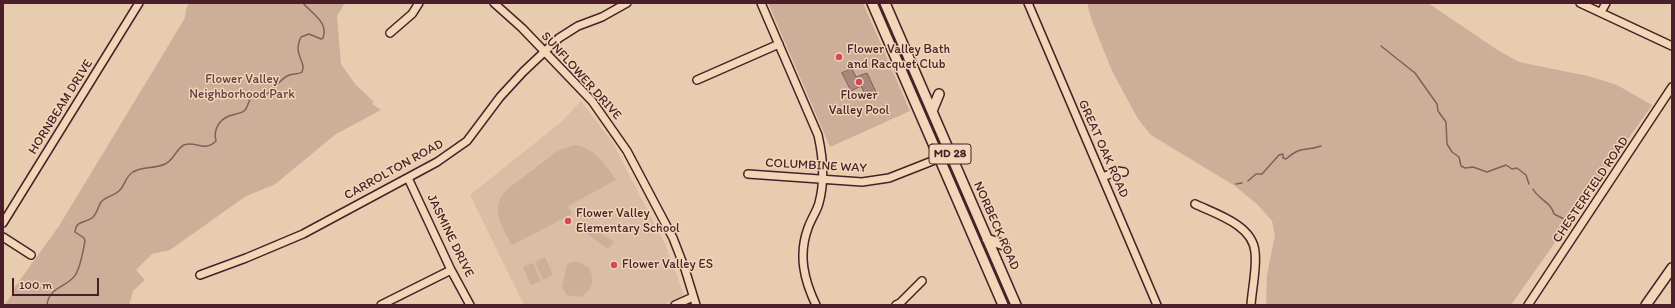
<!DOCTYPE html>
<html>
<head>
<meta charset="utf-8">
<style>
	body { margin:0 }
	#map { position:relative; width:1675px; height:308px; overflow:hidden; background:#e7ccb0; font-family:Itim,sans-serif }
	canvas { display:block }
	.frame { position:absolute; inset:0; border:4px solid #4a1f2b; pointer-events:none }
	.scale { position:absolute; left:12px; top:278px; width:87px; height:18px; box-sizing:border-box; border:2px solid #4a1f2b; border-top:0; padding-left:5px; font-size:12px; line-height:14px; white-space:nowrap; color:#4a1f2b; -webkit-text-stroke:3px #f1d7b8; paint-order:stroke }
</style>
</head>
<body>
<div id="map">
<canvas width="1675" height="308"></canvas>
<div class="frame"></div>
<div class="scale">100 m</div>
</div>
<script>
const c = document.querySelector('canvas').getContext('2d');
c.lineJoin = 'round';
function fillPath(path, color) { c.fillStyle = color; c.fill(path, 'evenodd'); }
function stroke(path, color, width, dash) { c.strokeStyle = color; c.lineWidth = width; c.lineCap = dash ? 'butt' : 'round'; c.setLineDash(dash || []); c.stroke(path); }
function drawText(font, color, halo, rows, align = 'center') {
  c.font = font + ' Itim,sans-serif'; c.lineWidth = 3; c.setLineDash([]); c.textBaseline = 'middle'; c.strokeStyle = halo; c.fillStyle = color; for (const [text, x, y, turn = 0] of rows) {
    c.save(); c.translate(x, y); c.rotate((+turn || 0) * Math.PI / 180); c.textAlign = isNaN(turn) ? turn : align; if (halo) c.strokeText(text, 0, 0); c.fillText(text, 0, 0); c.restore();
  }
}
fillPath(new Path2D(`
	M581 101 613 143 666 246 684 295 663 305H524L470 195 560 123Z`), '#dabda5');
fillPath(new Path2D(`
	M189 3H345L337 16 341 64 355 84 374 102 372 104 381 110 336 134 274 185 246 196 170 250 152 254 136 270 145 280 133 291 129 305H4L14 292 12 291 59 226 185 18 186 9Z
	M768 3H863L910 111 830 147Z
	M1087 3H1428L1496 49 1519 62 1588 76 1617 85 1652 105 1511 305H1266L1267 275 1275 235 1272 221 1258 205 1235 186 1151 135 1138 119 1112 71 1092 21Z
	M576 145C595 149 606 165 616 180L568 206 572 214 512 245C502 228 490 209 505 191L555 153 562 149Z
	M587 224 614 242 608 249 583 231Z
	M545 257 553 275 543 280 535 262Z
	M572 262H578L588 267C596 279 593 290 580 297L567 295 562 287 567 264Z
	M533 263 541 281 531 285 523 267Z`), '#cdaf99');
const water = new Path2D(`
	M852 69 856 77 867 73 876 92 866 96 861 86 851 91 842 73Z`);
fillPath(water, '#a9887b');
stroke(water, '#835e5b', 1);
stroke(new Path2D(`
	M1381 46 1415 73 1437 104 1438 111 1446 122 1447 144 1452 152 1459 157 1461 166 1465 168 1473 167 1487 172 1506 165 1512 169 1517 168 1526 175 1529 184
	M1248 181 1256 174H1262L1279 155 1283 154V158L1286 159C1302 145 1304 152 1321 146
	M1236 184 1242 183
	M1533 189C1538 199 1552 203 1554 214L1566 220 1570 228
	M47 305C49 286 69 287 76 274 81 265 83 252 85 241L84 238 75 232C76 220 85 223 92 218 97 214 98 207 101 202 106 196 114 196 119 191 126 185 124 178 133 172 143 166 155 169 165 164 174 160 176 149 184 145 195 140 204 153 216 141 213 130 219 120 229 116 233 114 240 114 244 111 248 108 248 102 251 97 268 101 274 84 287 76 292 73 298 75 302 72 307 61 292 56 301 37L309 34 321 39 323 38C329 22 311 13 303 3`), '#835e5b', 1.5);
const minor = new Path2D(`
	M494 3 522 28 592 101 627 151 673 238 685 269 696 305
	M761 3 818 135C823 157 825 181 819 203 817 211 811 219 808 228 798 255 804 280 816 305
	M1028 3 1157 305
	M1580 3 1672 46
	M1601 12 1606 3
	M390 33 412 14 419 3
	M697 80 779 44
	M748 174 862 182 889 178 950 154
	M1103 177 1117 171 1124 172
	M408 178 451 270 470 305
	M1195 204C1216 214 1253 225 1255 252 1257 268 1252 289 1251 305
	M3 223 139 3
	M3 237 31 255
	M200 275 246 258 303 234 437 162 467 141 500 97 523 72 559 38 578 26 602 17 627 3
	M381 305 451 270
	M675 305 693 297
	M896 305 900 303 922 281
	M1528 305 1672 87`);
const major = new Path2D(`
	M872 3 1003 305
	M885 3 1016 305
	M932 111 939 94
	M987 239 1004 245
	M1646 305 1672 268`);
stroke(minor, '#4a1f2b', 10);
stroke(major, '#4a1f2b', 12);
stroke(minor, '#f1d7b8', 7);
stroke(major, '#f1d7b8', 9);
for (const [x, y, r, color] of [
	[839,57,4,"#d1495b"],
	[859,82,4,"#d1495b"],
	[568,221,4,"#d1495b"],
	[614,265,4,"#d1495b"]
]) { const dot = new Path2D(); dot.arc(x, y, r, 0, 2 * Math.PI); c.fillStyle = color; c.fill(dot); stroke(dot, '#f1d7b8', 1.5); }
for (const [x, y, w] of [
	[950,154,42]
]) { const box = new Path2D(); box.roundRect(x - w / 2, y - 10, w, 20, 3); c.fillStyle = '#f1d7b8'; c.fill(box); stroke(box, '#4a1f2b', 1); }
drawText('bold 12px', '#4a1f2b', null, [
	["MD 28",950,154]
]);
drawText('13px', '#4a1f2b', '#f1d7b8', [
	["Flower Valley Bath",847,50],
	["and Racquet Club",847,65],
	["Flower",859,96,"center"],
	["Valley Pool",859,111,"center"],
	["Flower Valley",576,214],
	["Elementary School",576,229],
	["Flower Valley ES",622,265]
], 'left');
drawText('13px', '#4a1f2b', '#f1d7b8', [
	["SUNFLOWER DRIVE",581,76,48],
	["HORNBEAM DRIVE",61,107,-58],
	["GREAT OAK ROAD",1103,149,66],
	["COLUMBINE WAY",816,166,3],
	["CARROLTON ROAD",394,170,-29],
	["CHESTERFIELD ROAD",1591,190,-56],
	["NORBECK ROAD",996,226,66],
	["JASMINE DRIVE",450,236,64]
]);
drawText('13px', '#643c41', '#f1d7b8', [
	["Flower Valley",242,80],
	["Neighborhood Park",242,95]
]);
</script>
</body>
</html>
